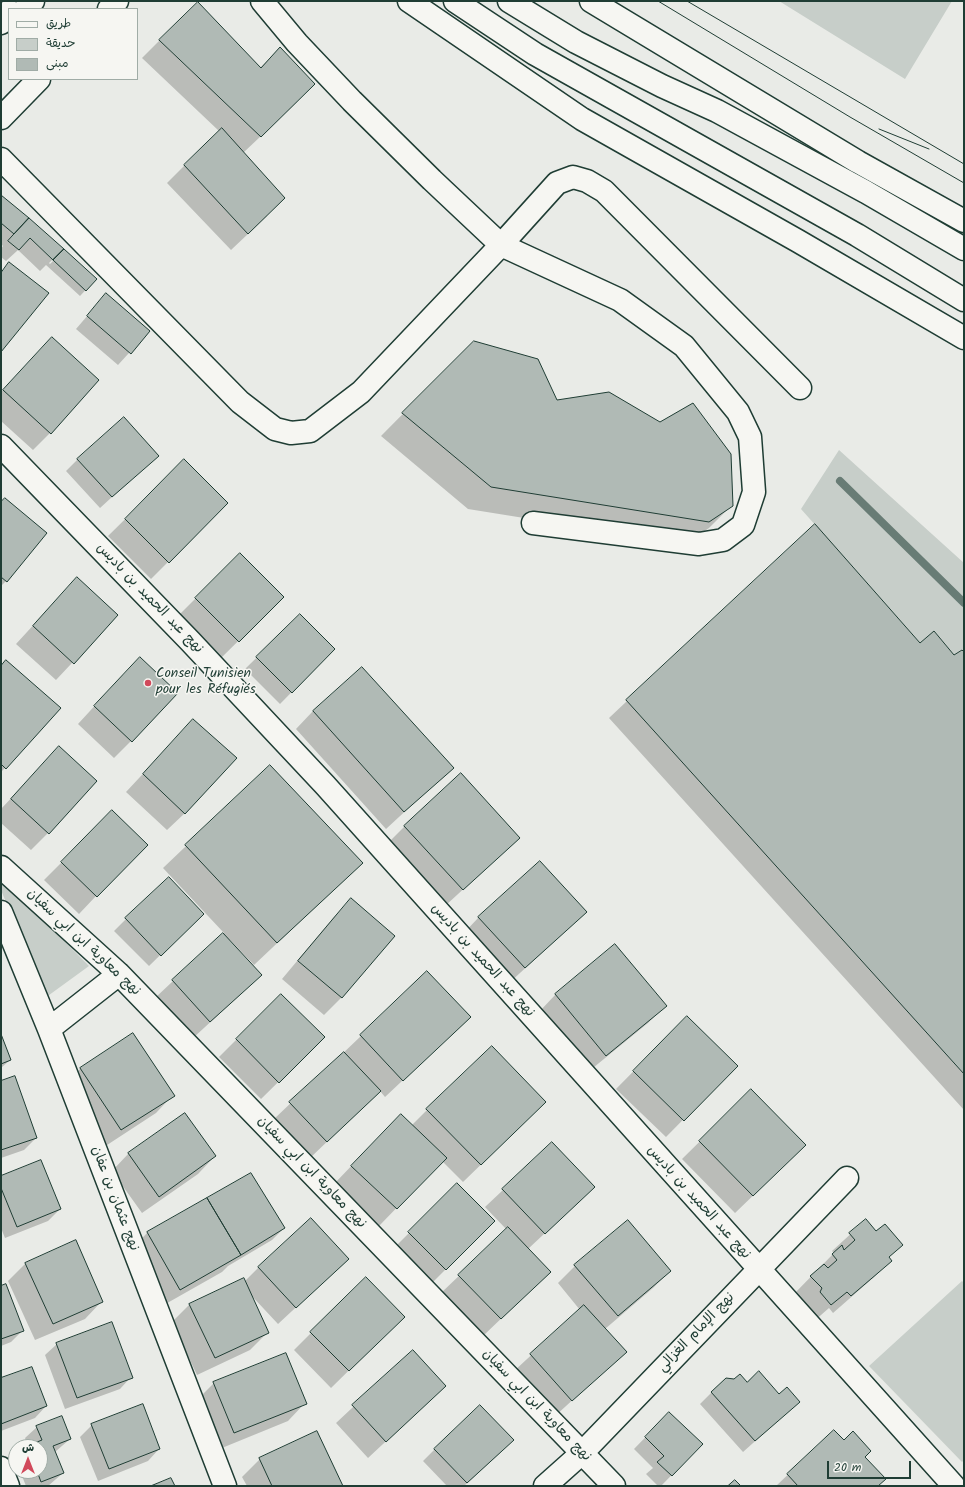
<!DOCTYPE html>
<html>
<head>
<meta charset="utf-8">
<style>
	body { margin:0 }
	#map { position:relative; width:965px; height:1487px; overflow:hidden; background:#e9ebe7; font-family:Kalam,"Playpen Sans Arabic",sans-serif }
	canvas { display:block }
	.frame { position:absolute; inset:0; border:2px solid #1f3d34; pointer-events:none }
	.legend { position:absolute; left:8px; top:8px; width:130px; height:72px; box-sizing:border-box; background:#f6f6f2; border:1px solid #a0aca6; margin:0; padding:5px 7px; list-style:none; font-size:12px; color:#1f3d34 }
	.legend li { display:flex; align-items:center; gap:8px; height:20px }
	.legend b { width:20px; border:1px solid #a0aca6 }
	.north { position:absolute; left:8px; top:1439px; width:40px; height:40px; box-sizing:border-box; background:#f6f6f2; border:1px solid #a0aca6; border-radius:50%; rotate:0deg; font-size:11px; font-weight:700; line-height:16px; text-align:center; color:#1f3d34 }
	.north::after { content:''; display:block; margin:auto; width:14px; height:18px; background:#d1495b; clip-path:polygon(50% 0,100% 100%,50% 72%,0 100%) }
	.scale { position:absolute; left:827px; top:1461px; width:84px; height:18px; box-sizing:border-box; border:2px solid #1f3d34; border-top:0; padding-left:5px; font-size:12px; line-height:14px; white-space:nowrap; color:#1f3d34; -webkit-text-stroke:3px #f6f6f2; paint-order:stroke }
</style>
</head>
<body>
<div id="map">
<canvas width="965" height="1487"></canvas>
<div class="frame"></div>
<ul class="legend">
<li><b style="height:5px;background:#f6f6f2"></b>طريق</li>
<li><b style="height:11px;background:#c7cec9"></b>حديقة</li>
<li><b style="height:11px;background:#b0bab5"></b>مبنى</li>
</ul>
<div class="north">ش</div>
<div class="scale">20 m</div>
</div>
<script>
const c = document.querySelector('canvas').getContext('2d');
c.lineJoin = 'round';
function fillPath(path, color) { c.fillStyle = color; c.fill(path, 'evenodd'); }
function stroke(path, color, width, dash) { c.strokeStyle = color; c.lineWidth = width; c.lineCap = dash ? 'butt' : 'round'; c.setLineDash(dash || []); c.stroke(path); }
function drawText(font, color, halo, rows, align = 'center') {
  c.font = font + ' Kalam,"Playpen Sans Arabic",sans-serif'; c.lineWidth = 3; c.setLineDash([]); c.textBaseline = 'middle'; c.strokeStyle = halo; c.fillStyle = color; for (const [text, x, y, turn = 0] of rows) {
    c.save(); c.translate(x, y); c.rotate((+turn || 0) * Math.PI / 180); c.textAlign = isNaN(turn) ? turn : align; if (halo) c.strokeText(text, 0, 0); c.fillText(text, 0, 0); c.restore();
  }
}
fillPath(new Path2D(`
	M779 1H952L905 79Z
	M839 450 964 563V652L962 650 954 655 934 631 920 643 801 509Z
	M1 877 89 966 45 998 1 890Z
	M962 1281 964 1283V1460L962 1462 869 1366Z`), '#c7cec9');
fillPath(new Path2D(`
	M160 40 260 68 280 48 297 102 243 153 267 216 231 250 167 183 219 131 142 58Z
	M1 197 96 279 80 296 46 265 40 271 18 250 6 261 1 257V249L3 246 1 244ZM58 254 59 255 50 264 49 263Z
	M106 294 149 331 118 365 76 329Z
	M52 338 50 433 33 450 1 421V392Z
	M474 342 556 401 732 505 709 528 686 544 468 509 381 436Z
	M157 456 100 508 66 471 78 459Z
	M184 461 227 503 151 579 108 536Z
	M1 503 6 581 1 586Z
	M240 554 283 597 221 658 178 616Z
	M60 596 117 615 56 680 16 644Z
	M300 615 334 649 280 704 245 669Z
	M920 644 954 656 964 653V1110L609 718 627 701Z
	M1 666 5 768 1 772Z
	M123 675 131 741 114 758 78 724Z
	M313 711 452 768 386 829 296 729Z
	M193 720 185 813 167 830 126 792Z
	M59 747 48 833 31 850 1 823V809Z
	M270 766 362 863 254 965 230 940 229 941 243 992 192 1039 155 998 224 933 163 868Z
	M405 826 519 838 445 906 387 844Z
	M95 829 96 896 79 914 44 880Z
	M351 900 394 936 341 998 324 1015 282 979 334 917Z
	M586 912 507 985 462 935 479 917Z
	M126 919 191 925 149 966 114 931Z
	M427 973 452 1034 385 1097 380 1091 309 1159 273 1120Z
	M556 994 665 1006 648 1023 588 1072 539 1012Z
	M281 995 324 1037 261 1099 219 1057Z
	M687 1017 736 1066 666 1137 616 1089Z
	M133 1034 173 1095 156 1113 104 1147 63 1086 80 1069Z
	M1 1037 10 1060 1 1068Z
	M1 1082 36 1138 24 1150 1 1158Z
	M751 1091 788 1162 735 1213 682 1159Z
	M427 1110 528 1119 463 1182 442 1161 379 1226 334 1184 383 1133 411 1126Z
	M129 1153 215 1156 198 1174 142 1213 112 1171Z
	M1 1177 60 1209 48 1221 5 1238 1 1228Z
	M457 1185 494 1221 428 1287 392 1250Z
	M503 1190 576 1204 528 1249 532 1289 483 1336 441 1293 507 1230 485 1207Z
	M208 1199 284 1228 272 1240 228 1266 222 1272 162 1306 130 1251 147 1233Z
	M866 1220 876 1232 901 1245 888 1258 891 1261 873 1278 833 1313 829 1308 813 1322 794 1294 834 1253 832 1251Z
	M348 1259 278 1324 250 1294 268 1332 250 1350 197 1375 172 1322 189 1305 244 1282 259 1267Z
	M26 1263 102 1301 85 1319 35 1340 8 1281Z
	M575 1266 670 1271 653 1288 605 1329 625 1352 554 1417 513 1372 580 1310 558 1283Z
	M1 1287 22 1331 11 1342 1 1346Z
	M311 1333 386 1334 331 1388 294 1350Z
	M57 1344 131 1377 120 1389 65 1409 45 1355Z
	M413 1351 427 1403 368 1458 336 1423Z
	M1 1379 46 1406 35 1418 1 1431Z
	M214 1383 305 1403 288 1421 217 1450 197 1400Z
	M747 1384 799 1402 743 1452 700 1404 712 1392Z
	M669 1413 702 1444 661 1486H658L646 1474 653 1468 634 1449Z
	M92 1425 159 1449 148 1461 98 1481 80 1437Z
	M37 1427 70 1439 55 1452 63 1473 48 1486H26L20 1471H40V1447H27L28 1446 25 1438Z
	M834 1431 844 1441 863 1457 877 1486H776Z
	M317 1432 342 1486H247L242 1477 260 1459Z
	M435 1449 501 1452 464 1486H447L423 1461Z`), '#0003');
stroke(new Path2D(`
	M840 481 964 603`), '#687c75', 8);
const building = new Path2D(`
	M198 2 261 68 280 47 315 84 261 137 159 40Z
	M222 128 285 198 248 234 184 165Z
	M1 195 29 218 14 234 1 223Z
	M29 218 64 249 53 260 30 238 19 250 8 241Z
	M64 249 97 279 86 291 53 260Z
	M9 262 49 293 1 352V273Z
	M106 293 150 331 131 354 87 316Z
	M52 337 99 380 51 434 3 390Z
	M474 341 538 359 557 400 609 392 660 422 693 403 731 454 733 506 709 522 491 487 402 413Z
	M124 417 159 456 112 497 77 459Z
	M184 459 228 503 169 563 125 519Z
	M5 498 47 533 7 582 1 577V502Z
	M815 524 920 643 934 631 954 655 962 650 964 652V1074L626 700Z
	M240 553 284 597 239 642 195 598Z
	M77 577 118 615 74 664 33 626Z
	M300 614 335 649 292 693 256 657Z
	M140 657 178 693 132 742 94 706Z
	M6 660 61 708 6 769 1 764V666Z
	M362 667 454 768 404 812 313 711Z
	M193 719 237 758 185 814 143 774Z
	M59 746 97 781 49 834 11 799Z
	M270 765 363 863 277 943 185 845Z
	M461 773 520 838 463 890 404 826Z
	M112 810 148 845 97 897 61 862Z
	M540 861 587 912 525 968 478 917Z
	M169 877 204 914 161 956 125 918Z
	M351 898 395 936 342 998 298 961Z
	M223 933 262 975 210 1022 172 980Z
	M615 944 667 1006 606 1056 555 994Z
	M427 971 471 1017 403 1081 360 1035Z
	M281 994 325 1037 279 1083 236 1039Z
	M687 1016 738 1066 684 1121 633 1071Z
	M133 1033 175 1096 121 1130 80 1068Z
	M1 1034 11 1060 1 1064Z
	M492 1046 546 1102 481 1165 426 1109Z
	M344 1052 381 1091 327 1142 289 1102Z
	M15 1076 37 1138 1 1150V1081Z
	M751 1089 806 1145 753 1196 699 1141Z
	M185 1113 216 1156 159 1197 128 1153Z
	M401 1114 447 1158 397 1209 351 1166Z
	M552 1142 595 1187 545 1234 502 1189Z
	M41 1160 61 1209 17 1227 1 1188V1176Z
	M251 1173 285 1228 241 1255 207 1198Z
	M457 1183 495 1221 446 1270 408 1232Z
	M207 1198 241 1255 180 1290 147 1232Z
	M311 1218 349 1259 296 1308 258 1267Z
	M866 1219 876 1231 885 1224 903 1245 889 1257 892 1261 851 1296 847 1292 831 1305 820 1292 822 1288 810 1276 824 1264 828 1268 837 1260 832 1254 842 1245 844 1250 855 1240 849 1233Z
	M628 1220 671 1271 618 1316 574 1265Z
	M508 1227 551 1272 501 1319 458 1275Z
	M76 1240 103 1302 53 1324 25 1263Z
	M366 1277 405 1317 349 1371 310 1332Z
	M244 1278 269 1333 215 1358 189 1304Z
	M6 1284 24 1331 1 1339V1286Z
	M584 1305 627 1352 572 1401 530 1354Z
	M112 1322 133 1378 77 1398 56 1343Z
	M413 1350 446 1386 386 1442 352 1405Z
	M286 1353 307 1404 234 1433 213 1382Z
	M32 1367 47 1406 1 1424V1378Z
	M759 1371 779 1394 787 1387 800 1402 755 1441 711 1392 726 1378 734 1379 740 1374 747 1382Z
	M143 1404 160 1449 109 1469 91 1424Z
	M480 1405 514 1440 467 1483 434 1449Z
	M669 1412 703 1444 672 1476 657 1462 664 1456 645 1437Z
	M62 1416 71 1439 53 1446 64 1473 41 1482 37 1471H40V1447L27 1446 42 1440 36 1426Z
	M834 1430 844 1440 853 1431 871 1451 865 1457 886 1479 878 1486H798L787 1474Z
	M317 1431 343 1486H272L259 1458Z
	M171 1478 175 1486H151Z
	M735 1480 741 1486H728Z`);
fillPath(building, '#b0bab5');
stroke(building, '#1f3d34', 1);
const minor = new Path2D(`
	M262 1 297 43 352 101 432 180 501 245 620 300 684 346 738 412 750 437 754 492 743 525 723 540 699 544 533 523
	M109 9 117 1
	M1 118 39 79
	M1 159 240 402 275 429 291 433 310 431 361 392 501 245 557 183 573 177 587 181 604 191 800 388
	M1 446 190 641 325 785 954 1486
	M1 867 119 974 614 1486
	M1 912 49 1029 225 1486
	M49 1029 119 974
	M1 1468 8 1486
	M545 1486 582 1453 847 1178`);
const tertiary = new Path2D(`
	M409 1 582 119 798 241 964 338
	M591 1 858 162 964 221
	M25 9 33 1
	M1 23 9 11`);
const trunk = new Path2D(`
	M455 1 535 54 857 235 964 300
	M509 1 576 42 662 86 717 111 866 192 964 249`);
stroke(minor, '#1f3d34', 25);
stroke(tertiary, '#1f3d34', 25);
stroke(trunk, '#1f3d34', 25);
stroke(minor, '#f6f6f2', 22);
stroke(tertiary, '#f6f6f2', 22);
stroke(trunk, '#f6f6f2', 22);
stroke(new Path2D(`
	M658 1 850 117 964 183
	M687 1 964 164
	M879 129 929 149`), '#1f3d34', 1);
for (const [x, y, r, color] of [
	[148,683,4,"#d1495b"]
]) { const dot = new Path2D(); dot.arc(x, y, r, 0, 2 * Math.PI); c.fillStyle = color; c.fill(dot); stroke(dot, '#f6f6f2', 1.5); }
drawText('14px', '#1f3d34', '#f6f6f2', [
	["نهج عبد الحميد بن باديس",149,599,46],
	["نهج معاوية ابن ابي سفيان",83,943,43],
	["نهج عبد الحميد بن باديس",482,961,48],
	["نهج معاوية ابن ابي سفيان",311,1173,46],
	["نهج عثمان بن عفان",114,1199,69],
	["نهج عبد الحميد بن باديس",698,1203,48],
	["نهج الإمام الغزالي",697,1333,-46],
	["نهج معاوية ابن ابي سفيان",536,1406,46]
]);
drawText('14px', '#1f3d34', '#f6f6f2', [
	["Conseil Tunisien",156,675],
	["pour les Réfugiés",156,691]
], 'left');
</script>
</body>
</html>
